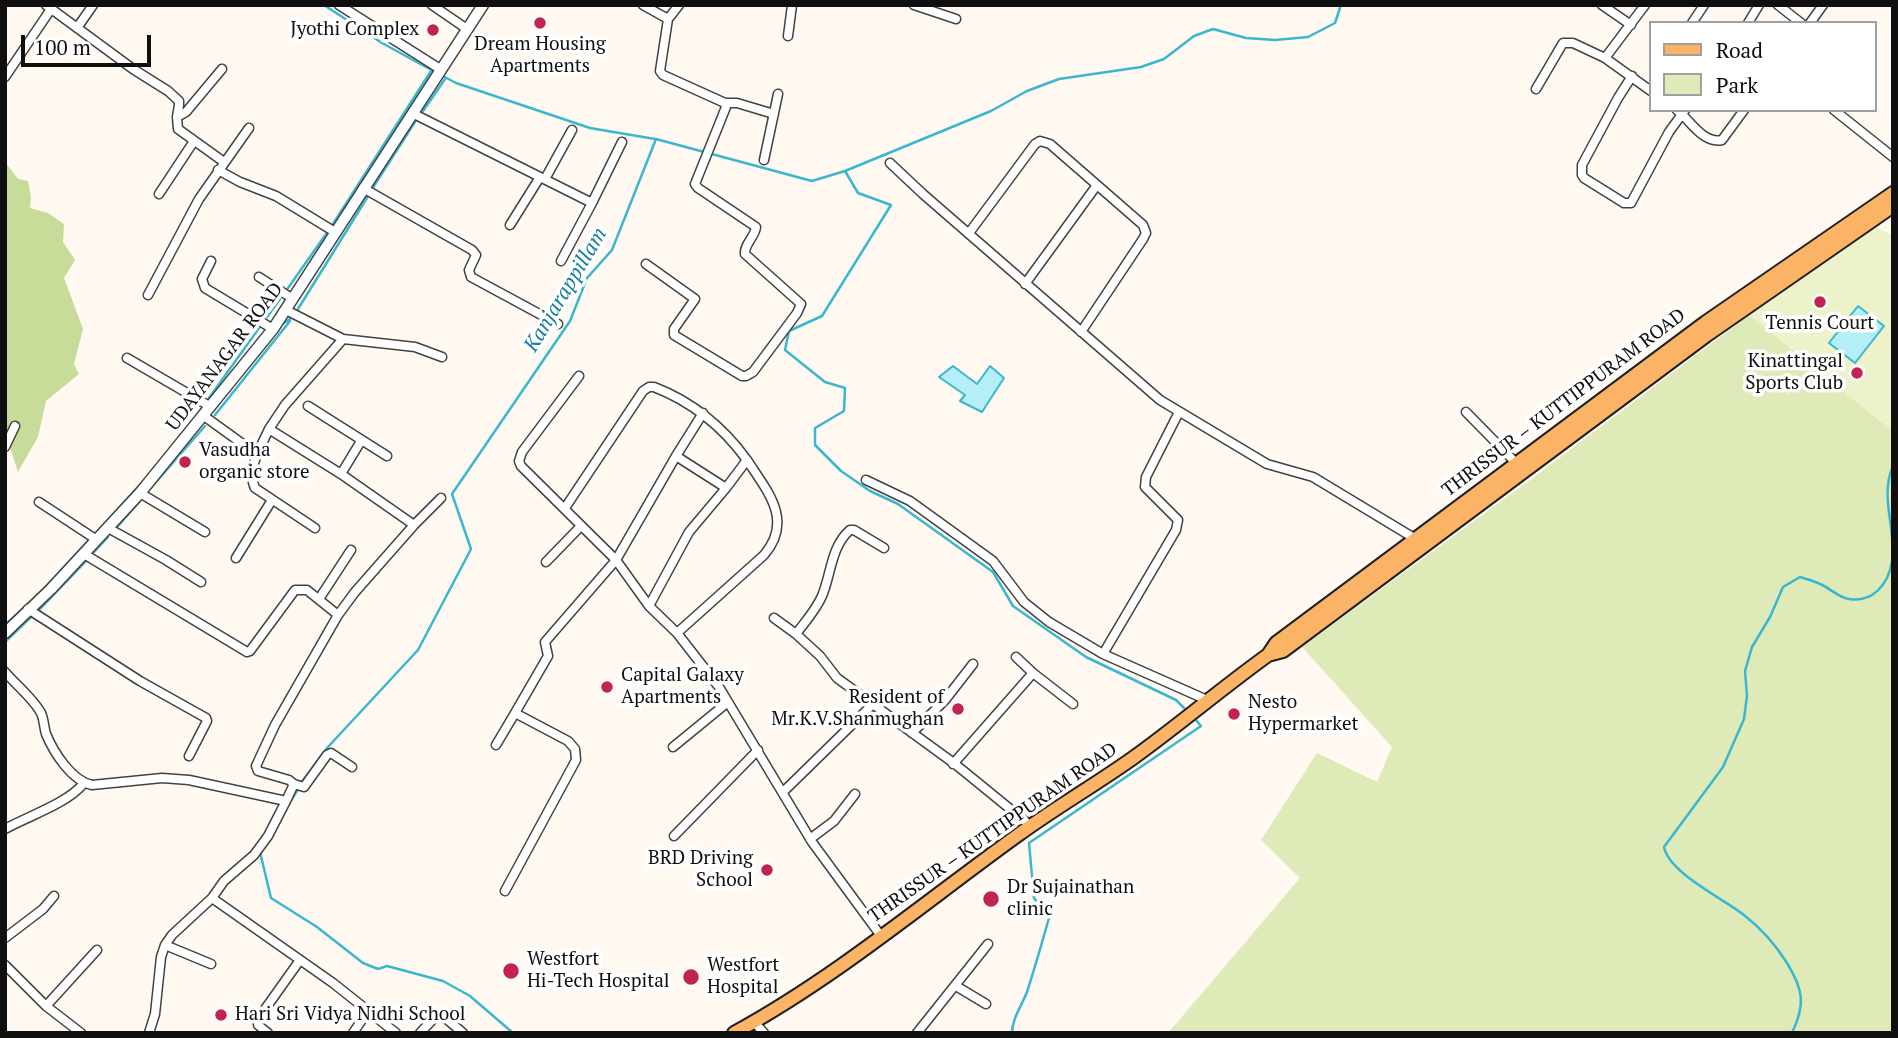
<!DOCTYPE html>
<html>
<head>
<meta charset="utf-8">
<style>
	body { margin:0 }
	#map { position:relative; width:1898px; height:1038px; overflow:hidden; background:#fff9f1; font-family:"PT Serif",serif }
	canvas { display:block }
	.frame { position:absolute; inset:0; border:7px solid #0f0f0f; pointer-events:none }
	.legend { position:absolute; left:1649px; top:21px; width:228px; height:91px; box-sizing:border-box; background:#fff; border:2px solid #9f9f9f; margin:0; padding:9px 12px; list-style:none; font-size:21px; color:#0f0f0f }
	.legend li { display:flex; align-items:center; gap:14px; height:35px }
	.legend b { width:35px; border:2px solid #9f9f9f }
	.scale { position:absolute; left:21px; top:35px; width:130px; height:32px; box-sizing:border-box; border:4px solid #0f0f0f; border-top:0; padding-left:9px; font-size:21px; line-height:24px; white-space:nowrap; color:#0f0f0f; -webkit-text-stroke:5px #fff; paint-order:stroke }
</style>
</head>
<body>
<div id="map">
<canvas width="1898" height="1038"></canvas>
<div class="frame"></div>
<ul class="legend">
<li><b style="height:9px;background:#fbb465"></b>Road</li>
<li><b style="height:19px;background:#deebb9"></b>Park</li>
</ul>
<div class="scale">100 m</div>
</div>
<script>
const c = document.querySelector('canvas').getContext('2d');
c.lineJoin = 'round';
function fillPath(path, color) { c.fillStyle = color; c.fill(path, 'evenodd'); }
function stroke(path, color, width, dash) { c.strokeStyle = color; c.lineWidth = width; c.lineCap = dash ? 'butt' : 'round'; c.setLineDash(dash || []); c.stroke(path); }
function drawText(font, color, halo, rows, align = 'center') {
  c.font = font + ' "PT Serif",serif'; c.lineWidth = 7; c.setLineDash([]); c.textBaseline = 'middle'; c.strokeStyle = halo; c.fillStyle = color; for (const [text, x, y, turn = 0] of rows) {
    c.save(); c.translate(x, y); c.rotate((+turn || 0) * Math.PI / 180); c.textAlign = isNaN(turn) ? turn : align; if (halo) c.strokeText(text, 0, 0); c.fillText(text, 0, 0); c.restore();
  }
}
fillPath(new Path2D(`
	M1749 315 1893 431V1033H1168L1300 878 1261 840 1317 753 1377 782 1392 747 1302 647 1530 480Z`), '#deebb9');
fillPath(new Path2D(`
	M5 162 18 179 28 181 31 198 30 208 48 213 64 224 63 242 75 260 64 278 83 329 74 364 79 374 46 401 38 437 18 472 5 432Z`), '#c6dc98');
fillPath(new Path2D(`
	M1872 225 1893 236V431L1749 315Z`), '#edf2cb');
const water = new Path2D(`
	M1858 306 1884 326 1855 363 1829 343Z
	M953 366 977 384 990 366 1004 378 982 412 960 401 965 395 939 377Z`);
fillPath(water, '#b5eef7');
stroke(water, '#3ab7d0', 2);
stroke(new Path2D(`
	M324 5 382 43 435 72
	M441 75 456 83 590 128 655 139
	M423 111 445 79
	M845 171 858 193 891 205 822 316 789 331 785 350 825 382 845 388 844 411 815 428V445L841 471 870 491 898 504 993 572 1013 606 1086 657 1176 700 1184 708
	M372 189 415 122
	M288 288 331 227 431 71
	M298 309 370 193
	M267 317 280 299
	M284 323 290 319
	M209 398 259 328
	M215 415 290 321
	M196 417 201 409
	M149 490 205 426
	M118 526 140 501
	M97 532 145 479
	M94 552 108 537
	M40 609 89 558
	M5 625 39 594 87 542
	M5 642 33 615
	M301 783 327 748 418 650 471 549 452 494 570 321 587 278 612 250 656 139 812 181 845 171 991 111 1027 91 1059 79 1141 67 1164 59 1194 36 1213 29 1246 38 1275 40 1308 37 1335 23 1341 5
	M289 804 298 789
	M260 852 271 898 317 927 363 963 378 969 387 966 443 981 470 996 513 1033
	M1012 1033C1012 1019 1022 1005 1027 992 1035 967 1042 943 1049 918L1034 898 1029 843 1201 726 1195 719
	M1792 1033C1806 1004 1803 989 1787 963 1775 944 1762 929 1744 915 1724 899 1669 873 1664 847L1723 767 1744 719 1747 696 1745 671 1752 647 1770 617 1783 587 1800 577C1807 579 1814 581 1820 584 1830 588 1839 598 1849 599 1872 603 1888 585 1892 562 1897 531 1879 497 1893 466`), '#3ab7d0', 2.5);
const minor = new Path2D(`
	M46 5 133 69 168 91 179 101V105L177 117 178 129 224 162
	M339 5 440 69
	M432 5 467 29
	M643 5 668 19 660 71 663 75 725 103 726 107 695 184 698 188 756 227C755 237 744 244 745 254L801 304 797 313 753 372 746 376H742L674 335V329L695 299 646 264
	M914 5 956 19
	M1602 5 1631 25
	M1645 5 1605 58 1651 91
	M1778 5 1801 23
	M668 19 679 5
	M1692 23 1704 5
	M1748 23 1759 5
	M1810 23 1823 5
	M77 28 93 5
	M788 36 792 5
	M1632 76 1618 98 1582 165V175L1584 178 1624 203H1631L1669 132 1685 110
	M5 77 51 9
	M1536 89 1563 43H1573L1605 58
	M725 103H737L774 114
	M1677 110C1691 121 1703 144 1722 140L1744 110
	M1834 110 1893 157
	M412 113 592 203 622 142
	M177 117 186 112 222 69
	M764 160 778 94
	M890 163 923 194 1160 400 1267 464 1313 477 1414 538
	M218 170 240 182 276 196 335 232
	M545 179 572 130
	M363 188 472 250 476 255 469 270 471 277 558 324
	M159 194 194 141
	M510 225 540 177
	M969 233 1035 144 1040 141 1050 144 1143 225 1146 233 1143 239 1081 332
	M211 261 202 279 205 288 273 329
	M561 261 592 203
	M259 277 293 299
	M1025 284 1097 185
	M148 295 199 199 249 128
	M286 310 343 339 415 347 442 357
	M127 358 211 407
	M308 406 387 456
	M1466 412 1516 463
	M204 416 258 455
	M269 429 285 405 343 339
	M5 447 15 426
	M676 456 703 413
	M341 474 361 441
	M866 480 910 501 993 561 1024 602 1049 622 1103 654 1207 700
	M140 493 205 532
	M39 502 97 540
	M565 508 643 391 649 387H654C693 402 723 427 747 460L726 488
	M414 525 441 498
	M108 528 166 560 201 582
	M884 548 854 530H850C831 546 831 575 822 596 816 610 805 622 796 634L820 656 837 678 955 764 1031 826
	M84 554 247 652 250 651 295 590H307L338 615
	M236 558 272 500
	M546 562 581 526
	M319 599 351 550
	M649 606 689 532 726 488 676 456 616 560 649 606 677 633 719 687 812 842 881 936
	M28 609 140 681 206 718 207 721 189 756
	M774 618 796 634
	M677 633 764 555C794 520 767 491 747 460
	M1103 654 1176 530 1178 520 1145 487 1146 477 1179 412
	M1016 657 1033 673
	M5 672C16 685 33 698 41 713 44 719 44 728 46 734 54 753 72 781 92 785L162 778 189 780 286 801 294 784 289 780 258 771 256 766 275 725 338 615 355 592 414 525 341 474 269 429C261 447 246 469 255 488L315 528
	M912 733 945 700 973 664
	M496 745 515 713
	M673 747 728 702
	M953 764 1033 673 1073 704
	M294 784 304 787 327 755 331 753 352 767
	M783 792 872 705
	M5 829C28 816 67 804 84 783
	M674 836 758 750
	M810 839 834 821 855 794
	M505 891 576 760 575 749 568 741 515 713 548 656 545 642 616 560 521 466 519 461 522 452 579 376
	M212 898 333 983 396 1033
	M5 938 43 909 54 896
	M165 945 211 964
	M5 965 46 1006 81 1033
	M956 986 986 1004
	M46 1006 97 950
	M754 1022 764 1033
	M149 1033 155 1014 161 957 165 945 172 935 212 898 224 881 254 855 268 836 286 801
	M268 1033 258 1025V1019L300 960
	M353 1033 368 1011
	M420 1033 438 1014 442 1015 463 1033
	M917 1033 988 944`);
const tertiary = new Path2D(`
	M5 633 51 589 140 493 273 329 483 5`);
const primary = new Path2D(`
	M1268 655 1283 651 1707 335 1893 206
	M734 1033C835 978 925 902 1018 835 1055 808 1095 785 1133 758 1179 725 1222 688 1268 655L1276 643 1706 322 1893 193`);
stroke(minor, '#424242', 11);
stroke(tertiary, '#424242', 13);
stroke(primary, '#202020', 16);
stroke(minor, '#fff', 8);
stroke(tertiary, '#fff', 10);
stroke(primary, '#fbb465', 12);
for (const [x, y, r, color] of [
	[540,23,7,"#c32350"],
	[433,30,7,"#c32350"],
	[1820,302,7,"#c32350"],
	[1857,373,7,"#c32350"],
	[185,462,7,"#c32350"],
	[607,687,7,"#c32350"],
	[958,709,7,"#c32350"],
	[1234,714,7,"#c32350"],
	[767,870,7,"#c32350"],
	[991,899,9,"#c32350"],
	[511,971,9,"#c32350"],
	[691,977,9,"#c32350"],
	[221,1015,7,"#c32350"]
]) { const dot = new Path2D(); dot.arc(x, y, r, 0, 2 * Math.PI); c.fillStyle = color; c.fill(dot); stroke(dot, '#fff', 2.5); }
drawText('19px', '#0f0f0f', '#fff', [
	["Jyothi Complex",419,30,"right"],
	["Dream Housing",540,45,"center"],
	["Apartments",540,67,"center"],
	["Tennis Court",1820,324,"center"],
	["Kinattingal",1843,362,"right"],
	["Sports Club",1843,384,"right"],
	["Vasudha",199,451],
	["organic store",199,473],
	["Capital Galaxy",621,676],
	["Apartments",621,698],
	["Resident of",944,698,"right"],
	["Mr.K.V.Shanmughan",944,720,"right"],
	["Nesto",1248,703],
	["Hypermarket",1248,725],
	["BRD Driving",753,859,"right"],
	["School",753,881,"right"],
	["Dr Sujainathan",1007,888],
	["clinic",1007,910],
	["Westfort",527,960],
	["Hi-Tech Hospital",527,982],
	["Westfort",707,966],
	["Hospital",707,988],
	["Hari Sri Vidya Nidhi School",235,1015]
], 'left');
drawText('19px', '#0f0f0f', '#fff', [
	["UDAYANAGAR ROAD",225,357,-53],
	["THRISSUR – KUTTIPPURAM ROAD",1564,403,-37],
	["THRISSUR – KUTTIPPURAM ROAD",993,833,-35]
]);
drawText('italic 21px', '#15819d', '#fff', [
	["Kanjarappillam",566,290,-59]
]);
</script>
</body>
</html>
